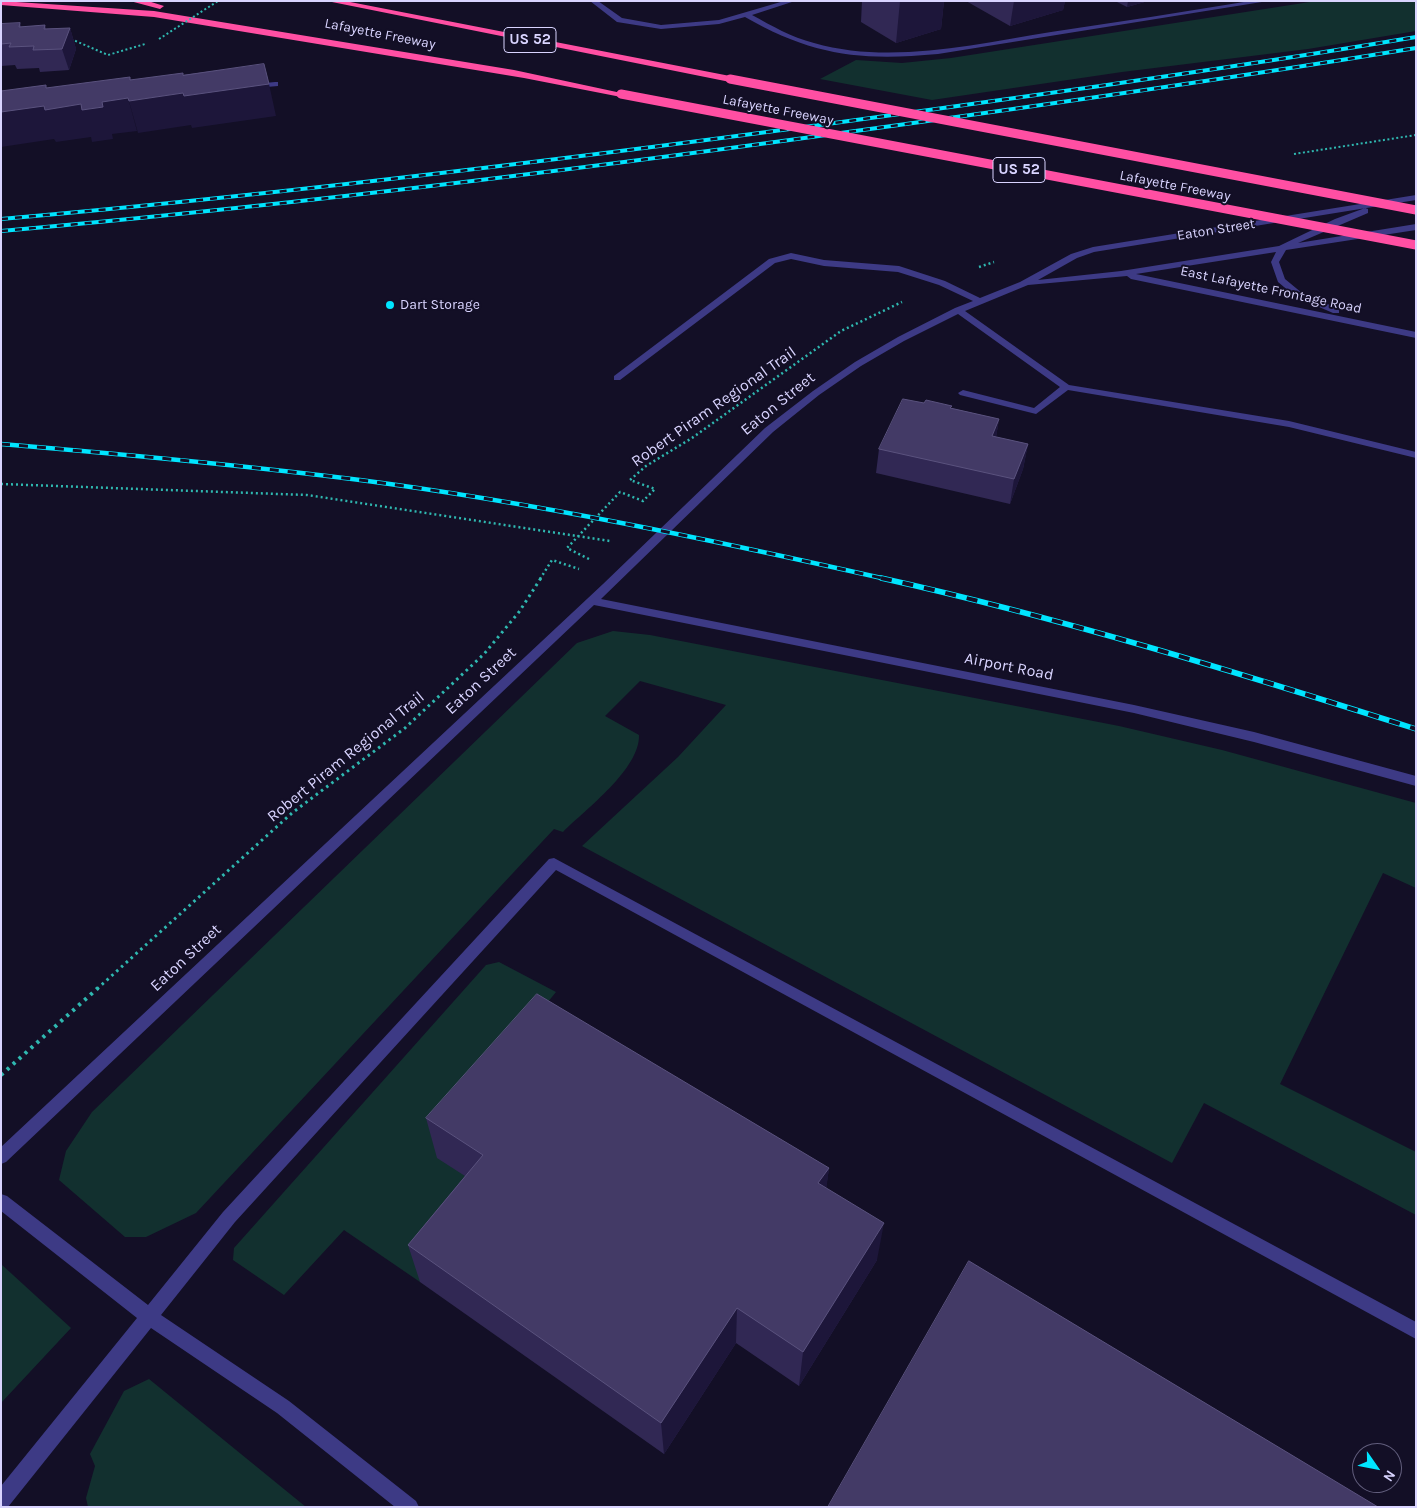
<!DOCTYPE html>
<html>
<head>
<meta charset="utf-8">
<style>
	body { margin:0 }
	#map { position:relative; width:1417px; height:1508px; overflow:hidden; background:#130f26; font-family:Karla,sans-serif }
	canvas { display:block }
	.frame { position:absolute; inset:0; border:2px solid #d9d4ff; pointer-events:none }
	.north { position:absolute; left:1352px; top:1443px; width:50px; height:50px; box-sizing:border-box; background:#130f26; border:1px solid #625e7d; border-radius:50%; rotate:123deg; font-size:14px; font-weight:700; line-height:20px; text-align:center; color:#d9d4ff }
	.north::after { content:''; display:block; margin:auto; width:18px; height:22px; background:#00e5ff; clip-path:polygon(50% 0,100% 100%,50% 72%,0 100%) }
</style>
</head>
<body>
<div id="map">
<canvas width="1417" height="1508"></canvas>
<div class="frame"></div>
<div class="north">N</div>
</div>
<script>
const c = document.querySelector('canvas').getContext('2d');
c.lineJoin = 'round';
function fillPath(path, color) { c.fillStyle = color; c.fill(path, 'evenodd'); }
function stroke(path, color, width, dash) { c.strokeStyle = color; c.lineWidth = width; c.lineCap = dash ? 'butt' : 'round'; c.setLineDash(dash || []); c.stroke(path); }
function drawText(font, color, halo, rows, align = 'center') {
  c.font = font + ' Karla,sans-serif'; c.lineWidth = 4; c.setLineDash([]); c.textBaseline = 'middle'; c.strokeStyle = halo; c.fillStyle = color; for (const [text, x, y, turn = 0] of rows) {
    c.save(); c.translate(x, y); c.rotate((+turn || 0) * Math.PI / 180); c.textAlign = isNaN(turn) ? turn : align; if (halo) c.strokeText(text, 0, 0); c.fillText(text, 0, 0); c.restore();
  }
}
fillPath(new Path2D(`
	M1316 1H1416V31L1308 49 1122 72 932 100 820 79 856 60 902 63 951 58Z
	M613 631 650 635 1119 726 1222 750 1416 803V888L1383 873 1280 1084 1416 1152V1215L1204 1103 1172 1163 582 846 678 757 726 705 640 681 605 716 639 735C640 769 586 809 563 832L554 829 196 1213 146 1237H125L59 1180 66 1151 92 1112 577 643Z
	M499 962 556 992 526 1029 492 1194 420 1282 344 1230 284 1295 233 1260 234 1248 486 965Z
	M1 1264 71 1328 1 1403Z
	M149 1379 306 1507H88L86 1498 95 1466 90 1454 124 1391Z`), '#12302f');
stroke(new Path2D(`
	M71 39 108 55 145 44
	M1294 154 1416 135`), '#2fb8b0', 2, [2, 2.5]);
stroke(new Path2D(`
	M979 267 994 262
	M1 484 307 495 610 541
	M589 559 567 548 620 492 643 501 655 489 630 480 646 466 692 438 841 331 902 302
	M540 579 552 560 579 569`), '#2fb8b0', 2.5, [2, 3]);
stroke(new Path2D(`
	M97 989 292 813 405 728 484 654 519 612 541 578`), '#2fb8b0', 3, [2.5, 4]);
stroke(new Path2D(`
	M1 1075 98 988`), '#2fb8b0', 4, [3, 5]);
fillPath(new Path2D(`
	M590 1H598L622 18 661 25 719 20 784 1H795L752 15C772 26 791 37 814 43 891 65 974 44 1051 32 1117 22 1184 12 1250 1H1268L938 54C861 61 813 56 745 17L719 24 661 29 617 22Z
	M275 82H278V86L255 88 251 86 255 84Z
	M1416 195V200L1094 252 1077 258 1038 280 1121 271 1279 246 1335 219 1365 208 1368 209V213L1298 243 1416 224V230L1286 250 1279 262 1285 279 1302 293 1339 309V313H1333L1296 297 1278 282 1271 262 1276 252 1136 274 1416 332V338L1131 279 1127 276 1028 285 965 311 1069 385 1289 421 1416 452V458L1289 427 1068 390 1036 414 960 395 958 393 963 390 1034 408 1060 387 958 314 904 341 861 366 819 395 773 432 601 599 1134 705 1254 732 1416 776V786L1254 742 1134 713 594 605 6 1162 1 1164V1147L603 584 765 428 813 391 855 362 898 337 955 308 973 301 939 285 898 272 824 266 791 259 775 263 620 380H614V376L769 259 791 253 824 260 899 266 945 281 980 298 1020 282 1071 254 1093 247Z
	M554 858 1416 1322V1339L556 870 235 1222 161 1315 289 1401 416 1501 419 1507H395L277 1413 151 1328 8 1507H1V1486L137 1318 1 1211V1194L7 1196 148 1305 223 1212 549 859Z`), '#3d3a85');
fillPath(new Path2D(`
	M1 1 154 11 514 70 626 94 621 97 524 78 154 17 1 5Z
	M130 1H148L164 6 160 9Z
	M327 1H345L730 76 735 79 730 82Z`), '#ff4fa3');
const railFar2 = new Path2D(`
	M1 219C277 195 552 161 827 124 1024 97 1220 70 1416 37
	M1 231C285 206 567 171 848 132 1038 106 1227 79 1416 48`);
const railFar1 = new Path2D(`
	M1 444C121 454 240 465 360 480 537 503 712 540 886 579`);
const rail = new Path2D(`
	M881 578C1062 618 1239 673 1416 729`);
stroke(railFar2, '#00e5ff', 4);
stroke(railFar1, '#00e5ff', 4.5);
stroke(rail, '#00e5ff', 5.5);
stroke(railFar2, '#130f26', 2.5, [7]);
stroke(railFar1, '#130f26', 3, [9]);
stroke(rail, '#130f26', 4, [11]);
stroke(new Path2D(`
	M159 39 218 1`), '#2fb8b0', 2, [2, 2.5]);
stroke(new Path2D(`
	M730 79 1416 210
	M621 94 1416 245`), '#ff4fa3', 9);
fillPath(new Path2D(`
	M862 1H944L941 29 896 43 861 22Z
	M966 1H1065L1063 10 1010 26Z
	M1115 1H1148L1127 7Z
	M20 23 21 27 45 25 46 29 70 28 76 49 69 70 40 72 39 68 17 69 15 65 1 66V24Z
	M951 408 999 419 996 437 1028 444 1023 469 1010 504 876 473 879 449Z
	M426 1118 829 1168 826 1188 877 1260 799 1386 736 1343 664 1454 420 1282 408 1245 465 1176 437 1158Z`), '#312854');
fillPath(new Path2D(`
	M900 1H944L941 29 896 43Z
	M1014 1H1065L1063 10 1010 26Z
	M1128 1H1148L1127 7Z
	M70 28 76 49 69 70 62 49Z
	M130 77 136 100 183 93 188 95 269 84 276 116 192 128 191 125 138 133 129 101Z
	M46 85 53 108 128 98 137 131 112 134 113 139 92 142 91 137 56 142 54 139 1 147V112L46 88Z
	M999 419 995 443 992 436Z
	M1028 444 1023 469 1010 504 1014 479Z
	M829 1168 824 1207 818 1183Z
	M884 1223 877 1260 799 1386 803 1352Z
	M737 1308 736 1343 664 1454 661 1423Z`), '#1d163a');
const building = new Path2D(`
	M20 23 19 27 45 25 44 29 70 28 62 49 33 50 34 46 9 47 11 43 1 44V24Z
	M264 64 269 84 184 96 183 93 129 101 128 98 102 102 103 107 82 110 81 104 45 110 44 106 1 112V91L46 85V88L130 77V80L183 73V75Z
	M903 399 924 403 926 400 952 406 950 408 999 419 992 436 1028 444 1014 479 879 449Z
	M537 994 829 1168 818 1183 884 1223 803 1352 737 1308 661 1423 408 1245 483 1155 426 1118Z
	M969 1261 1378 1507H828Z`);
fillPath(building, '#433a66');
stroke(building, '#5a527e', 1);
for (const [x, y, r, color] of [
	[390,305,5,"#00e5ff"]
]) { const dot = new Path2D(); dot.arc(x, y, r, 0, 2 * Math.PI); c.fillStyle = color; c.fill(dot); stroke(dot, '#130f26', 2); }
drawText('14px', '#d9d4ff', '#130f26', [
	["Lafayette Freeway",380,34,11],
	["Lafayette Freeway",778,110,11],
	["Lafayette Freeway",1175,186,11],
	["Eaton Street",1216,230,-9],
	["East Lafayette Frontage Road",1271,290,12]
]);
drawText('14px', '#d9d4ff', '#130f26', [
	["Dart Storage",400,305]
], 'left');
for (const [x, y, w] of [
	[530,40,52],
	[1019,170,52]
]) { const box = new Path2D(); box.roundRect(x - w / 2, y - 12.5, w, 25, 4); c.fillStyle = '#130f26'; c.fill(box); stroke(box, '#d9d4ff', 1); }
drawText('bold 15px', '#d9d4ff', null, [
	["US 52",530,40],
	["US 52",1019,170]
]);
drawText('16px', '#d9d4ff', '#130f26', [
	["Eaton Street",778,404,-39],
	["Robert Piram Regional Trail",714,407,-35],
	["Airport Road",1009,667,11],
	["Eaton Street",481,681,-43],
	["Robert Piram Regional Trail",346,757,-39],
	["Eaton Street",186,958,-43]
]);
</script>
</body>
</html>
